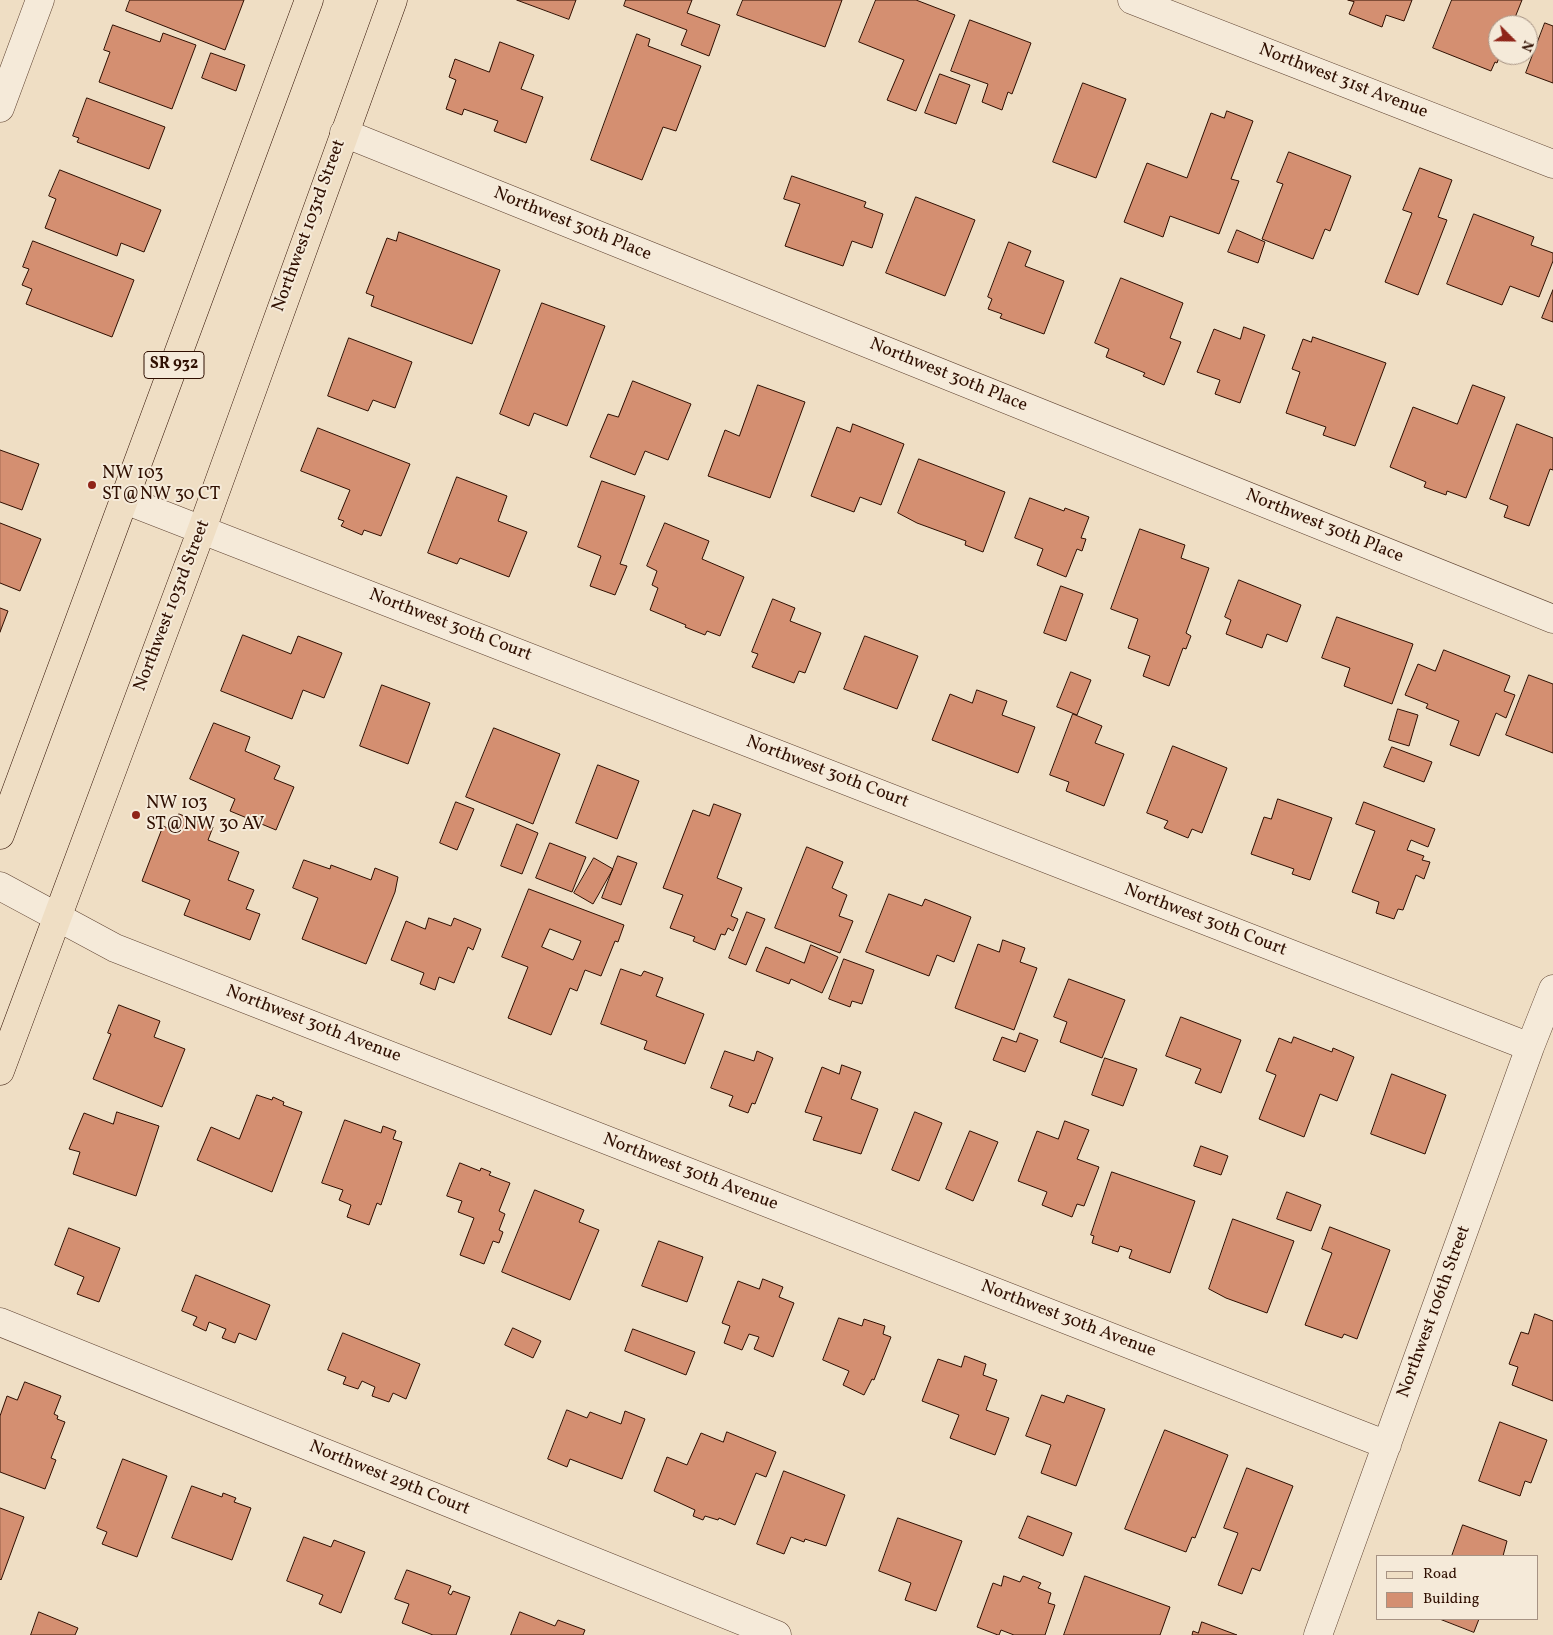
<!DOCTYPE html>
<html>
<head>
<meta charset="utf-8">
<style>
	body { margin:0 }
	#map { position:relative; width:1553px; height:1635px; overflow:hidden; background:#efdec4; font-family:Vollkorn,serif }
	canvas { display:block }
	.legend { position:absolute; left:1376px; top:1555px; width:162px; height:65px; box-sizing:border-box; background:#f5ead9; border:1px solid #a69283; margin:0; padding:6px 9px; list-style:none; font-size:15px; color:#2f0f01 }
	.legend li { display:flex; align-items:center; gap:10px; height:25px }
	.legend b { width:25px; border:1px solid #a69283 }
	.north { position:absolute; left:1488px; top:15px; width:50px; height:50px; box-sizing:border-box; background:#f5ead9; border:1px solid #a69283; border-radius:50%; rotate:113deg; font-size:14px; font-weight:700; line-height:20px; text-align:center; color:#2f0f01 }
	.north::after { content:''; display:block; margin:auto; width:18px; height:22px; background:#8f2418; clip-path:polygon(50% 0,100% 100%,50% 72%,0 100%) }
</style>
</head>
<body>
<div id="map">
<canvas width="1553" height="1635"></canvas>
<ul class="legend">
<li><b style="height:6px;background:#efdec4"></b>Road</li>
<li><b style="height:14px;background:#d48f71"></b>Building</li>
</ul>
<div class="north">N</div>
</div>
<script>
const c = document.querySelector('canvas').getContext('2d');
c.lineJoin = 'round';
function fillPath(path, color) { c.fillStyle = color; c.fill(path, 'evenodd'); }
function stroke(path, color, width, dash) { c.strokeStyle = color; c.lineWidth = width; c.lineCap = dash ? 'butt' : 'round'; c.setLineDash(dash || []); c.stroke(path); }
function drawText(font, color, halo, rows, align = 'center') {
  c.font = font + ' Vollkorn,serif'; c.lineWidth = 4; c.setLineDash([]); c.textBaseline = 'middle'; c.strokeStyle = halo; c.fillStyle = color; for (const [text, x, y, turn = 0] of rows) {
    c.save(); c.translate(x, y); c.rotate((+turn || 0) * Math.PI / 180); c.textAlign = isNaN(turn) ? turn : align; if (halo) c.strokeText(text, 0, 0); c.fillText(text, 0, 0); c.restore();
  }
}
const building = new Path2D(`
	M130 0H244L225 50 126 11Z
	M517 0H576L569 19Z
	M626 0H692L687 13 720 25 709 56 681 45 687 30 624 6Z
	M743 0H842L825 47 737 15Z
	M876 0H916L955 15 916 111 887 100 904 60 859 42Z
	M1348 0H1412L1404 21 1386 15 1382 27 1349 14 1354 2Z
	M1452 0H1522L1512 25H1498V55H1500L1497 63 1495 62 1491 71 1433 48Z
	M970 20 1031 43 1012 94 1008 92 1002 110 982 102 988 84 951 71Z
	M1545 23 1553 26V83L1526 73Z
	M113 25 160 42 163 33 196 45 172 109 99 82 110 52 104 50Z
	M637 34 650 39 648 46 701 66 676 131 663 127 642 180 591 160Z
	M500 42 534 55 521 89 543 97 526 143 494 131 498 121 464 109 462 115 446 109 456 80 449 77 455 59 489 72Z
	M211 53 245 65 236 91 202 78Z
	M940 74 970 85 956 124 925 113Z
	M1083 83 1126 99 1096 178 1053 162Z
	M87 98 165 127 149 169 77 142 79 138 73 136Z
	M1227 111 1253 121 1231 179 1239 181 1219 234 1170 216 1163 237 1124 222 1147 163 1187 178 1211 113 1224 118Z
	M1289 152 1351 176 1330 231 1325 229 1313 259 1262 239 1283 184 1277 182Z
	M1420 168 1452 180 1438 217 1447 220 1418 295 1385 282 1412 213 1403 210Z
	M60 170 161 210 144 252 121 243 117 256 45 228 56 199 49 196Z
	M792 176 866 202 864 207 883 214 872 248 852 241 843 266 785 246 800 204 784 199Z
	M916 197 975 220 945 296 886 273Z
	M1474 214 1534 237 1531 245 1553 253V261L1539 297 1510 286 1502 305 1447 284Z
	M1237 230 1265 242 1258 263 1228 252Z
	M399 232 500 270 472 344 371 306 374 296 366 293 387 238 396 241Z
	M33 241 134 280 112 337 26 304 32 289 22 285 29 269 23 267Z
	M1009 242 1031 251 1025 266 1064 281 1044 334 1000 318 1002 314 988 309 992 299 988 297Z
	M1121 278 1183 303 1170 338 1181 342 1164 385 1143 376 1145 373 1106 357 1109 349 1095 343Z
	M1553 290V322L1542 318Z
	M542 303 605 326 567 426 534 413 529 426 500 414Z
	M1244 327 1265 335 1240 403 1215 394 1220 380 1197 372 1214 329 1240 339Z
	M1313 337 1386 363 1355 446 1323 435 1326 427 1286 413 1300 372 1292 369 1303 339 1311 342Z
	M349 338 412 362 395 408 373 400 368 411 328 396Z
	M633 381 691 404 668 460 645 451 635 475 590 457 608 414 618 417Z
	M758 385 805 402 770 498 708 476 725 430 739 436Z
	M1473 385 1505 397 1466 498 1447 491 1446 495 1424 487 1426 482 1390 467 1413 407 1457 424Z
	M853 424 904 444 881 505 860 497 854 512 811 496 837 427 850 432Z
	M1517 424 1553 438V470L1550 469 1529 526 1504 517 1508 506 1490 499Z
	M318 428 410 464 381 536 364 530 362 535 341 526 344 521 338 519 350 490 301 471Z
	M0 450 39 464 22 510 0 502Z
	M919 459 1005 492 983 552 965 545 966 541 917 523 898 513Z
	M457 477 507 496 498 521 527 532 509 577 460 558 457 564 428 553Z
	M602 481 645 496 620 564 627 566 615 595 590 586 601 556 578 547Z
	M1030 498 1064 511 1065 508 1089 517 1081 538 1086 539 1082 551 1077 549 1066 577 1037 565 1043 549 1015 538Z
	M0 523 41 539 20 591 0 583Z
	M665 523 709 541 702 559 744 577 720 636 707 631 705 635 685 627 686 625 650 610 658 588 652 585 657 571 647 566Z
	M1140 529 1185 545 1181 558 1209 568 1186 633 1191 636 1186 649 1183 648 1169 686 1143 676 1150 656 1128 648 1138 619 1111 609Z
	M1239 580 1301 605 1287 642 1267 634 1262 648 1226 634 1231 620 1225 617Z
	M1061 586 1083 594 1066 641 1044 633Z
	M773 599 795 608 790 621 821 633 805 673 799 671 794 683 752 667 758 654 752 652Z
	M0 608 8 611 0 632Z
	M1337 617 1413 644 1392 704 1344 686 1350 668 1322 658Z
	M243 635 291 654 298 636 342 653 324 698 303 690 292 719 221 691Z
	M865 636 918 656 897 709 844 689Z
	M1444 650 1510 676 1504 691 1515 695 1506 718 1496 713 1479 756 1450 745 1459 721 1426 708 1428 704 1405 695 1418 664 1435 671Z
	M1071 672 1091 680 1077 715 1057 707Z
	M1529 675 1553 684V753L1506 735Z
	M382 685 430 703 408 764 360 746Z
	M977 690 1007 701 1002 715 1035 727 1018 773 932 740 950 694 972 703Z
	M1398 709 1418 715 1409 746 1389 740Z
	M1073 714 1102 726 1095 743 1124 754 1104 806 1066 791 1069 782 1050 775Z
	M214 723 250 737 245 751 280 766 274 779 294 787 276 830 230 811 235 799 190 779Z
	M494 728 560 754 533 824 466 797Z
	M1173 746 1227 768 1202 833 1192 829 1188 838 1164 828 1168 821 1147 813Z
	M1392 747 1432 762 1424 782 1384 767Z
	M598 765 639 781 617 839 576 823Z
	M1278 799 1332 818 1310 880 1292 874 1294 869 1251 854 1264 817 1271 819Z
	M456 802 474 809 457 850 440 843Z
	M1364 802 1435 829 1428 847 1411 840 1407 850 1424 856 1422 860 1430 862 1424 879 1416 875 1403 910 1398 909 1394 919 1376 913 1379 902 1352 892 1375 831 1356 824Z
	M714 804 741 814 717 878 742 888 731 916 738 919 733 931 728 928 725 935 721 934 715 950 693 941 695 937 670 928 683 895 663 888 693 810 709 816Z
	M179 814 213 827 208 840 239 852 228 880 254 890 246 909 260 914 250 940 184 915 190 900 142 881 163 826 172 830Z
	M517 824 538 833 522 874 501 866Z
	M550 843 586 857 572 892 536 878Z
	M807 847 843 862 832 888 847 895 839 916 853 921 840 953 775 928Z
	M618 856 637 863 621 905 602 898Z
	M594 858 613 869 593 904 574 893Z
	M304 860 330 869 331 865 371 880 375 868 398 877 395 892 366 964 302 939 318 898 293 888Z
	M529 889 624 925 618 942 615 941 601 976 585 970 577 991 570 988 551 1035 508 1018 528 967 502 957ZM550 929 581 941 573 960 542 947Z
	M889 894 922 906 925 899 971 917 954 962 937 955 929 976 866 952Z
	M747 912 765 919 746 965 729 958Z
	M429 918 451 926 454 918 481 929 473 950 468 947 454 983 439 977 435 990 420 984 424 973 391 960 406 921 425 929Z
	M1003 940 1025 948 1020 962 1037 968 1014 1030 955 1008 978 944 999 952Z
	M811 945 838 957 822 993 791 979 789 984 756 971 766 947 804 963Z
	M844 959 874 970 862 1004 852 1001 850 1007 829 999Z
	M621 969 641 976 644 971 663 978 656 996 704 1014 685 1064 644 1049 647 1041 601 1024Z
	M1069 979 1125 1000 1102 1058 1060 1042 1067 1022 1054 1017Z
	M119 1005 160 1021 154 1037 185 1049 162 1107 93 1079 111 1034 108 1033Z
	M1181 1017 1241 1040 1221 1093 1195 1083 1201 1069 1166 1056Z
	M1020 1033 1038 1040 1025 1072 993 1060 1002 1037 1016 1042Z
	M1294 1037 1332 1052 1333 1048 1354 1057 1337 1101 1320 1094 1304 1137 1259 1119 1276 1075 1266 1071 1279 1038 1291 1043Z
	M725 1051 754 1061 757 1051 773 1058 755 1104 752 1103 748 1113 729 1106 733 1096 711 1088Z
	M1105 1058 1137 1069 1123 1106 1092 1095Z
	M842 1065 861 1072 851 1099 878 1109 861 1154 813 1140 822 1117 805 1112 822 1067 839 1074Z
	M1392 1074 1446 1095 1425 1154 1371 1134Z
	M257 1095 272 1100 273 1097 284 1102 283 1105 302 1112 272 1192 197 1160 211 1127 239 1139Z
	M117 1112 159 1126 136 1196 73 1174 80 1152 69 1149 84 1113 113 1124Z
	M915 1112 942 1123 919 1181 892 1170Z
	M345 1120 381 1133 383 1126 396 1131 393 1139 402 1142 381 1205 377 1203 369 1225 347 1217 351 1205 339 1200 343 1190 322 1183Z
	M1065 1121 1089 1130 1077 1159 1099 1167 1084 1206 1077 1204 1072 1217 1042 1205 1047 1192 1018 1181 1037 1131 1058 1139Z
	M970 1131 998 1142 973 1201 946 1189Z
	M1201 1146 1228 1156 1221 1175 1194 1166Z
	M460 1163 480 1171 481 1168 491 1172 489 1175 510 1183 499 1211 505 1214 499 1230 503 1232 499 1243 493 1241 484 1264 460 1255 474 1218 458 1212 462 1201 447 1196Z
	M1112 1172 1195 1201 1170 1273 1129 1258 1132 1250 1120 1246 1118 1252 1092 1243 1094 1236 1091 1235Z
	M535 1190 584 1210 579 1222 599 1230 570 1300 502 1272Z
	M1287 1192 1321 1205 1311 1231 1277 1219Z
	M1233 1219 1294 1241 1267 1313 1226 1298 1209 1289Z
	M1330 1227 1390 1250 1357 1339 1344 1334 1342 1338 1305 1325 1332 1253 1322 1249Z
	M69 1228 120 1248 99 1302 77 1294 84 1277 55 1265Z
	M659 1241 703 1257 687 1302 642 1286Z
	M196 1275 270 1305 256 1340 239 1333 235 1343 222 1338 226 1329 209 1322 206 1331 193 1325 197 1317 182 1311Z
	M763 1279 783 1287 779 1297 794 1303 773 1357 754 1349 759 1337 749 1334 742 1350 724 1343 730 1326 722 1323 738 1281 759 1289Z
	M1535 1314 1553 1321V1401L1512 1385 1518 1367 1509 1364 1521 1332 1528 1334Z
	M839 1318 862 1326 864 1319 885 1326 883 1334 891 1337 874 1380 872 1379 864 1395 843 1385 849 1371 823 1360Z
	M513 1328 541 1341 533 1358 505 1345Z
	M633 1329 695 1352 686 1375 625 1351Z
	M343 1333 420 1364 406 1399 393 1393 389 1402 372 1396 375 1387 362 1381 358 1389 343 1384 346 1377 328 1370Z
	M965 1356 986 1364 983 1375 997 1380 986 1410 1009 1418 995 1455 950 1438 959 1415 922 1401 938 1359 961 1367Z
	M25 1382 61 1396 54 1414 58 1416 57 1419 65 1422 51 1458 56 1460 45 1489 0 1472V1416L7 1396 17 1400Z
	M1042 1395 1064 1403 1067 1395 1105 1409 1076 1486 1041 1473 1051 1445 1026 1436Z
	M567 1410 587 1418 590 1412 621 1424 625 1411 645 1419 622 1479 570 1459 567 1467 548 1459Z
	M1500 1422 1547 1440 1531 1483 1525 1481 1520 1496 1479 1481Z
	M1165 1430 1228 1455 1195 1538 1192 1537 1186 1552 1125 1529Z
	M727 1432 776 1452 766 1477 756 1473 735 1525 719 1518 718 1520 705 1516 703 1520 693 1516 695 1510 654 1491 667 1457 687 1465 701 1433 723 1442Z
	M123 1459 167 1476 137 1557 102 1544 107 1532 97 1528Z
	M1247 1468 1293 1486 1260 1571 1252 1568 1242 1594 1218 1585 1238 1533 1224 1528Z
	M784 1471 845 1495 826 1546 805 1539 804 1542 791 1537 784 1554 757 1544Z
	M192 1486 222 1497 223 1493 236 1498 234 1502 251 1508 232 1560 172 1538Z
	M0 1508 24 1517 1 1580 0 1579Z
	M1028 1516 1072 1533 1063 1556 1019 1538Z
	M898 1518 962 1541 936 1611 905 1600 911 1583 879 1571Z
	M1463 1525 1507 1541 1503 1556H1452Z
	M304 1537 331 1547 334 1540 365 1552 341 1613 319 1604 323 1595 287 1581Z
	M407 1570 451 1586 448 1593 451 1595 453 1591 470 1597 456 1635H433L402 1623 409 1604 395 1599Z
	M1004 1576 1020 1582 1023 1576 1041 1583 1038 1588 1051 1593 1048 1603 1055 1605 1045 1635H1014L1001 1630 999 1635H998L977 1627 993 1583 1001 1586Z
	M1085 1576 1170 1607 1160 1635H1064Z
	M39 1612 78 1628 75 1635H31Z
	M520 1612 555 1626 558 1620 585 1630 583 1635H511Z
	M1440 1619H1479L1474 1632Z
	M1202 1622 1237 1635H1192L1193 1631 1198 1633Z`);
fillPath(building, '#d48f71');
stroke(building, '#2f0f01', 1);
const street = new Path2D(`
	M1132 0 1553 164
	M0 108 40 0
	M344 133 1553 619
	M125 500 1530 1047
	M0 886 115 948 1387 1445
	M0 1322 777 1635
	M1318 1635 1530 1047 1553 989`);
const primary = new Path2D(`
	M0 835 309 0
	M0 1071 202 529 393 0`);
stroke(street, '#5f4332', 29);
stroke(primary, '#2f0f01', 29);
stroke(street, '#f5ead9', 28);
stroke(primary, '#efdec4', 28);
for (const [x, y, r, color] of [
	[92,485,5,"#8f2418"],
	[136,815,5,"#8f2418"]
]) { const dot = new Path2D(); dot.arc(x, y, r, 0, 2 * Math.PI); c.fillStyle = color; c.fill(dot); stroke(dot, '#f5ead9', 2); }
for (const [x, y, w] of [
	[174,365,60]
]) { const box = new Path2D(); box.roundRect(x - w / 2, y - 13.5, w, 27, 4); c.fillStyle = '#f5ead9'; c.fill(box); stroke(box, '#2f0f01', 1); }
drawText('bold 16px', '#2f0f01', null, [
	["SR 932",174,365]
]);
drawText('18px', '#2f0f01', '#f5ead9', [
	["Northwest 31st Avenue",1343,82,21],
	["Northwest 30th Place",572,225,22],
	["Northwest 103rd Street",310,226,-70],
	["Northwest 30th Place",948,376,22],
	["Northwest 30th Place",1324,527,22],
	["Northwest 103rd Street",173,606,-69],
	["Northwest 30th Court",450,626,21],
	["Northwest 30th Court",827,773,21],
	["Northwest 30th Court",1205,921,21],
	["Northwest 30th Avenue",313,1025,21],
	["Northwest 30th Avenue",690,1173,21],
	["Northwest 106th Street",1435,1312,-70],
	["Northwest 30th Avenue",1068,1320,21],
	["Northwest 29th Court",389,1479,22]
]);
drawText('18px', '#2f0f01', '#f5ead9', [
	["NW 103",102,475],
	["ST@NW 30 CT",102,496],
	["NW 103",146,805],
	["ST@NW 30 AV",146,826]
], 'left');
</script>
</body>
</html>
